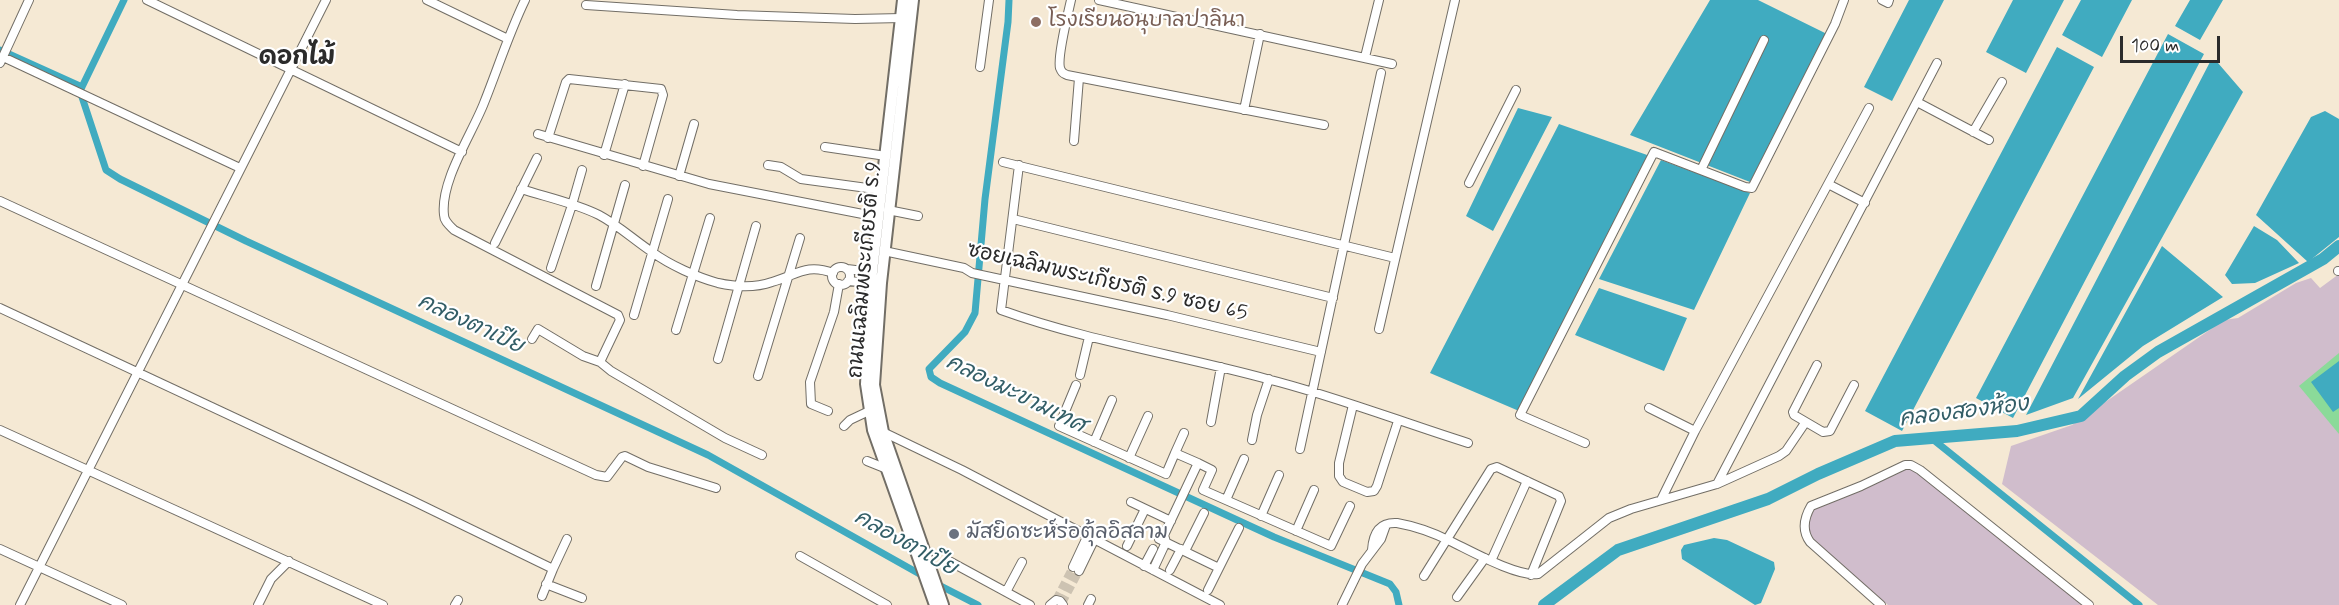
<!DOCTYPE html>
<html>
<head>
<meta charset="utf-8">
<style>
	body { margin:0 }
	#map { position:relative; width:2339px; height:605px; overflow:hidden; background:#f5e9d4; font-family:Mynerve,sans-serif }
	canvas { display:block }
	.scale { position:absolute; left:2120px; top:36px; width:100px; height:27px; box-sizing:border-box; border:3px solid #2b2b2b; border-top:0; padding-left:8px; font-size:18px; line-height:21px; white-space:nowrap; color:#2b2b2b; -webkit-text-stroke:4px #fff; paint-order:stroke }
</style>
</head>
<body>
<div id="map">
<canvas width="2339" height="605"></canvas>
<div class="scale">100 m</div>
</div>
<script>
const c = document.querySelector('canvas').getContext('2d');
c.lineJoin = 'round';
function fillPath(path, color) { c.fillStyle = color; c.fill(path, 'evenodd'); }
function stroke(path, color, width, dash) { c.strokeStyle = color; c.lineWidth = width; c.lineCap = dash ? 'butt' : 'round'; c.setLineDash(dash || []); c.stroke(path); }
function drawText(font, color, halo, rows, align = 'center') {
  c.font = font + ' Mynerve,"Playpen Sans Thai",sans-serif'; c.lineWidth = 4.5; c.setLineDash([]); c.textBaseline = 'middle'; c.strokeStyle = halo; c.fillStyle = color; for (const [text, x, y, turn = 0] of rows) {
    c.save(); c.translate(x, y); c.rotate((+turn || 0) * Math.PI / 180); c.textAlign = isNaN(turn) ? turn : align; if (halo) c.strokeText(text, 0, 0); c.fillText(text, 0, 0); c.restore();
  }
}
fillPath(new Path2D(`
	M2339 274V605H2158L2002 484 2011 446 2072 425 2224 320 2238 318 2296 283 2311 278 2320 288Z
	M1908 468 1915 470 2083 605H1888L1809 536 1808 523 1812 509Z`), '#d0bdcc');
fillPath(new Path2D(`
	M2339 353V434L2299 386Z`), '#8bda99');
fillPath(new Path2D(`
	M1710 0H1758L1827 34 1750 182 1630 135Z
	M1909 0H1944L1892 101 1864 87Z
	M2013 0H2064L2026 73 1986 52Z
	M2081 0H2132L2102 57 2062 35Z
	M2190 0H2223L2200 40 2175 26Z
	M2168 34 2204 54 2013 418 1976 398Z
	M2057 47 2094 67 1902 431 1865 411Z
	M2210 62 2218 63 2243 92 2073 398 2026 415Z
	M1518 108 1552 117 1493 231 1466 216Z
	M2325 111 2339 119V237L2308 262 2256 215 2311 117Z
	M1559 124 1650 156 1519 411 1430 373Z
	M1661 160 1750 193 1694 310 1599 279Z
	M2254 226 2277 240 2299 263 2255 283 2232 284 2225 275Z
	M2162 246 2223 297 2143 346 2078 399Z
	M1599 288 1687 318 1664 371 1575 335Z
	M2339 361V408L2333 412 2311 382Z
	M1714 538 1727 540 1774 562 1775 569 1761 603 1755 605 1682 559 1681 550 1684 545Z`), '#40abc0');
stroke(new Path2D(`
	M124 0 80 91 106 170 120 179 246 241 708 455 925 577
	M1009 0 1008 22 985 199 975 313 965 332 929 369 931 377 940 383 1274 537 1390 584 1396 592 1399 605
	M0 50 82 87
	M1930 437 2139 605
	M935 583 978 605`), '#40abc0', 7);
stroke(new Path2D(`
	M1544 605 1618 550 1768 499 1818 474 1895 441 2017 431 2081 416 2125 376 2158 352 2323 259 2339 246`), '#40abc0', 12);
stroke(new Path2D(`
	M1056 600 1073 567
	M1062 603 1079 571`), '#cdc3b2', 8, [8, 4]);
const minor = new Path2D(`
	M147 0 462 152
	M427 0 508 39
	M525 0C509 33 498 68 484 103 472 134 440 181 444 215 444 221 449 225 454 230L618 315 620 320 600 362 611 371 725 438 762 455
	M1071 0C1068 14 1057 56 1060 68 1062 73 1063 73 1067 75L1324 125
	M1099 0 1392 64
	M1882 0 1888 3 1889 0
	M586 5 737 15 855 19 902 18
	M3 57 240 168
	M1365 57 1379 0
	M0 63 29 0
	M980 67 989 0
	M1917 102 1989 140
	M1244 110 1260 34
	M1973 132 2002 82
	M538 134 709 184 878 217
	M548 138 566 82 569 79 661 89 663 95 643 166
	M1074 141 1079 78
	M825 147 886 156
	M604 155 625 84
	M1003 162 1395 258
	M768 165 781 167 801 179 882 190
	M1019 165 1001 310C1087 341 1179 355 1267 379 1335 396 1401 422 1468 443
	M1701 170 1764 40
	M679 176 694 124
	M1469 183 1516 90
	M1830 185 1865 203
	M521 189C546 197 575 203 599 215 618 225 634 240 652 252 670 265 696 277 718 283 736 287 755 288 772 282 797 275 806 263 833 273
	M0 201 596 475 607 477 622 457 625 456 648 467 716 488
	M888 210 918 216
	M1013 219 1333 298
	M495 243 537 158
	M884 251 964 268 972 273 1167 315 1321 352
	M832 276a9 9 0 1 1 18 0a9 9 0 1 1-18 0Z
	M551 268 572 205 582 170
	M847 269 872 272
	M2338 271H2339
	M848 281 872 283
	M596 286 625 185
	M0 308 411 500 549 567 553 569 567 539
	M634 315 668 199
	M1379 329 1455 0
	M676 330 710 218
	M532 339 538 329 583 356 600 362
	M718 359 756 226
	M1817 365 1793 412 1794 415 1823 432 1830 431 1854 385
	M1080 375 1089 337
	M758 376 800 238
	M1076 385 1059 426 1166 474 1175 453 1198 463 1164 535 1166 542 1153 570
	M1353 405 1339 463V476L1343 482 1367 492 1374 491 1377 486 1398 421
	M1649 408 1695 431
	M828 411 811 404 810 382 834 312 839 284
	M1211 422 1221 367
	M844 426 850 420 869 411
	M0 430 383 605
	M883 432 962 470 1220 605
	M1252 440 1257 415 1269 379
	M1094 442 1112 400
	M1585 443 1520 415 1654 152 1745 187 1752 188 1835 24 1844 0
	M1300 449 1381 73
	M1175 453 1184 433
	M1129 458 1148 416
	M867 461 887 469
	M1198 463 1212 470 1203 490 1331 546 1350 506
	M1717 484 1937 63
	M1226 500 1244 459
	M1661 500 1695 431 1869 108
	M1131 502 1171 521
	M1261 516 1279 475
	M1296 531 1314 490
	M1159 539 1219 568
	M1127 546 1145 509
	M0 549 122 605
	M1372 550C1373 534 1379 522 1397 523 1414 526 1434 533 1450 541 1471 551 1517 577 1538 574L1609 518 1631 509 1717 484 1779 456 1786 451 1805 423
	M1185 551 1204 513
	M800 556 887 605
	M949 561 1030 605
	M1491 561 1527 481
	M1144 566 1153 549
	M1073 567 1087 537
	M1170 570 1181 549
	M1079 571 1094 540
	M1424 576 1491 469 1497 467 1559 496 1561 501 1531 575
	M546 584 582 598
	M1208 590 1239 528
	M1006 592 1022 562
	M542 596 553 569
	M1457 597 1485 558
	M20 605 326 0
	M258 605 271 579 289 561
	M455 605 458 600
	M1050 605 1056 600 1060 601 1063 605
	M1088 605 1091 599
	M1342 605 1362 564 1381 539 1386 525
	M1881 605 1810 542C1802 531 1804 518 1811 506L1861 486 1905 465H1911L1920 470 2089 605`);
const secondary = new Path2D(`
	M903 0 872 272 866 384 873 430 935 605
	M913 0 881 283 874 385 883 432 943 605`);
stroke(minor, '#726e66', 10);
stroke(secondary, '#726e66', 14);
stroke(minor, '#fff', 8);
stroke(secondary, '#fff', 10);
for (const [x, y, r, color] of [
	[1036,22,6,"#8d6e63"],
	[954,534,6,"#6b7280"]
]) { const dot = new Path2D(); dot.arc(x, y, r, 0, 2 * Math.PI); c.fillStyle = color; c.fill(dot); stroke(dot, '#fff', 2); }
drawText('21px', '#785e54', '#fff', [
	["โรงเรียนอนุบาลปาลินา",1048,22]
], 'left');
drawText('21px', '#2b2b2b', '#fff', [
	["ถนนเฉลิมพระเกียรติ ร.9",866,270,-85],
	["ซอยเฉลิมพระเกียรติ ร.9 ซอย 65",1107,283,13]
]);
drawText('21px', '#5b616d', '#fff', [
	["มัสยิดซะห์ร่อตุ้ลอิสลาม",966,534]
], 'left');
drawText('italic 22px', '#335e67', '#fff', [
	["คลองตาเปีย",470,325,25],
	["คลองมะขามเทศ",1015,395,26],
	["คลองสองห้อง",1964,413,-7],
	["คลองตาเปีย",905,544,29]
]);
drawText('bold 24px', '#2b2b2b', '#fff', [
	["ดอกไม้",297,59]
]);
</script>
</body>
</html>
